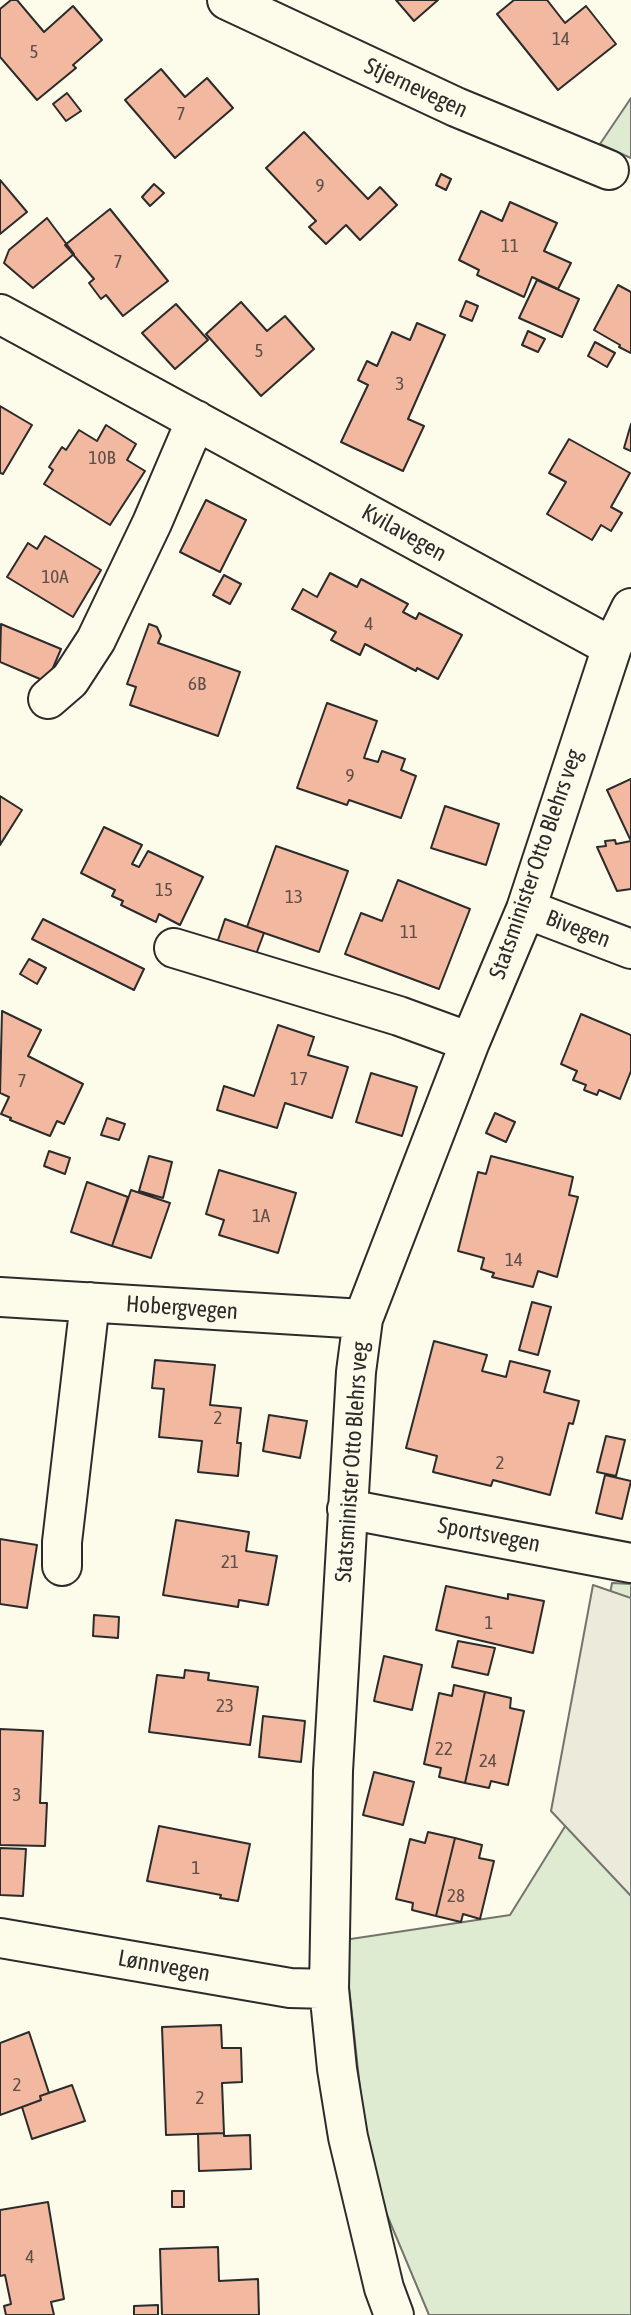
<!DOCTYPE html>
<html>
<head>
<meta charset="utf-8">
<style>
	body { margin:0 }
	canvas { display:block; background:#fdfbea }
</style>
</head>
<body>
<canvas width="631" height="2315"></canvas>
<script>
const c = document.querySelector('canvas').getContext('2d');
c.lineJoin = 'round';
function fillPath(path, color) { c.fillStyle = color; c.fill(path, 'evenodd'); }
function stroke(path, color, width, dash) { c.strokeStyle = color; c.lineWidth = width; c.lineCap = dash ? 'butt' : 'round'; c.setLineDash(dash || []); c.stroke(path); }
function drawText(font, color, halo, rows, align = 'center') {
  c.font = font + ' "Asap Condensed",sans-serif'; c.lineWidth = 5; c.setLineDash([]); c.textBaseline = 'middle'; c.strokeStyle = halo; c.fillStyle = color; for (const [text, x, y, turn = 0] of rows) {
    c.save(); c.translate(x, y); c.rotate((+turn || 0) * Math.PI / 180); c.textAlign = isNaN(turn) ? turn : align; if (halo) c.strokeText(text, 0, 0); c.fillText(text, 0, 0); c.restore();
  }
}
const green = new Path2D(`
	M631 98V158L600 144Z
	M612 1583 631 1584V2315H429L369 2172 344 1940 510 1915 569 1820Z`);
fillPath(green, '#deebd1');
stroke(green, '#74746e', 2);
const parking = new Path2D(`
	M593 1585 631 1598V1896L551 1811Z`);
fillPath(parking, '#eceadb');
stroke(parking, '#74746e', 2);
const building = new Path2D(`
	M11 0H17L44 32 73 6 102 40 73 65 76 68 37 100 0 57V9Z
	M396 0H438L414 21Z
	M514 0H547L565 23 586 6 616 44 558 90 497 14Z
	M161 69 185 97 207 78 233 108 175 158 125 100Z
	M67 93 81 111 66 121 53 104Z
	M304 132 368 199 380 187 397 205 360 240 346 225 326 244 309 227 316 221 266 168Z
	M441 174 451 179 446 190 436 185Z
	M0 180 27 212 0 234Z
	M154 184 164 193 150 206 142 197Z
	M510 202 557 223 544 251 571 263 558 289 532 277 524 297 477 275 479 270 459 260 481 211 502 221Z
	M110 209 168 281 123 316 106 295 101 299 89 283 94 279 65 245Z
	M47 218 74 254 33 288 4 263 9 250Z
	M537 280 579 299 562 337 519 318Z
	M618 285 631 292V353L619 347 620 345 594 330Z
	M466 301 478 306 472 321 460 316Z
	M241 302 267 331 285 316 314 349 261 396 206 334Z
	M176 304 208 340 175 369 142 333Z
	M417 323 445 335 408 419 424 426 403 471 341 442 368 385 358 380 367 361 377 366 392 332 410 340Z
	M528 331 545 339 538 352 522 345Z
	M595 342 615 353 607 367 588 356Z
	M0 406 32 425 3 474 0 473Z
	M631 424V451L624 448Z
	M106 425 136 444 127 460 145 471 110 525 44 484 53 470 49 467 62 447 66 450 79 430 97 441Z
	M569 439 630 473 611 507 622 513 611 531 601 525 592 540 547 514 566 482 549 473Z
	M206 500 246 520 220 572 180 552Z
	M45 536 101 570 73 617 7 577 28 543 37 549Z
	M330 573 357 587 361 579 408 604 403 612 416 619 419 613 462 635 438 679 417 668 416 671 365 644 360 655 331 640 336 632 292 609 303 589 317 597Z
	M224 575 241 584 230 604 213 595Z
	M1 624 61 649 47 682 0 662Z
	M149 624 157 627 161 636 158 643 240 672 218 736 130 705 136 687 127 684Z
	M327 703 377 721 364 758 378 762 382 751 405 759 401 770 416 776 401 818 349 800 347 805 297 788Z
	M631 779V889L617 891 597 847 606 846 605 841 615 840 616 844 631 841 607 790Z
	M0 796 22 810 0 845Z
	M445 806 499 824 486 865 431 848Z
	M104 827 142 845 132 864 139 867 148 851 203 877 180 925 159 914 156 922 121 905 123 901 112 896 115 890 81 873Z
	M276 846 348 871 319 952 247 927Z
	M398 880 470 909 439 989 345 954 361 913 382 921Z
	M43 919 144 969 134 990 32 939Z
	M225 919 264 933 255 957 217 943Z
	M29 959 46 968 37 984 20 974Z
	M2 1011 41 1030 28 1056 83 1084 64 1124 57 1121 50 1136 10 1120 11 1118 1 1114 9 1097 0 1093Z
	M581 1014 631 1035V1071L620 1099 599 1090 597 1095 584 1090 586 1085 573 1080 577 1071 561 1064Z
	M278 1025 314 1037 308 1055 348 1067 332 1118 285 1103 277 1128 217 1110 224 1086 254 1096Z
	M371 1073 417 1087 402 1136 356 1122Z
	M495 1113 515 1122 506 1142 486 1133Z
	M107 1118 125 1124 119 1140 101 1135Z
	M49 1151 70 1158 65 1174 44 1166Z
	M149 1156 172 1162 163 1198 139 1191Z
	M491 1156 573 1177 569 1195 578 1197 557 1277 538 1271 533 1287 492 1277 494 1273 481 1269 484 1258 458 1251 478 1172 486 1174Z
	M219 1170 296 1193 278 1253 219 1235 224 1220 206 1214Z
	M87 1182 128 1197 112 1246 71 1232Z
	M131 1190 170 1203 151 1258 112 1246Z
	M532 1302 551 1307 538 1355 519 1350Z
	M434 1341 487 1355 482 1371 506 1377 510 1361 550 1371 544 1392 579 1401 573 1424 569 1423 550 1495 493 1480 491 1486 433 1472 437 1456 406 1448Z
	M155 1360 215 1365 210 1405 241 1408 237 1443H241L238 1476 198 1472 202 1441 159 1437 164 1389 152 1388Z
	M269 1415 307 1421 300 1458 263 1451Z
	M606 1436 625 1440 616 1476 597 1472Z
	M605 1475 631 1481 622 1519 596 1513Z
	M176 1520 249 1532 246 1551 277 1556 268 1605 239 1600 238 1607 163 1595Z
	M0 1539 37 1545 27 1608 0 1604Z
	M446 1586 508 1599V1594L544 1601 533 1653 436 1630Z
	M94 1615 119 1617 118 1638 93 1636Z
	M458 1641 495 1648 488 1675 452 1667Z
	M384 1656 422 1665 412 1710 374 1701Z
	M185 1670 209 1673 208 1680 258 1687 250 1745 149 1732 157 1675 184 1678Z
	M454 1685 485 1692 465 1783 439 1777 441 1768 424 1764 439 1693 452 1696Z
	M485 1692 511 1698 510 1708 524 1711 508 1785 491 1781 489 1788 465 1783Z
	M263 1716 305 1721 301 1762 259 1757Z
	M0 1729 43 1731 40 1803H47L45 1846 0 1845Z
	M374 1772 414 1782 403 1825 363 1815Z
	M159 1826 250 1844 238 1901 220 1898 221 1895 147 1881Z
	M428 1832 455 1838 436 1916 412 1910 413 1903 396 1899 410 1839 425 1843Z
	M455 1838 482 1845 479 1858 494 1861 480 1919 463 1914 461 1922 436 1916Z
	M0 1848 26 1849 23 1896 0 1895Z
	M221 2025 222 2048H241L242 2082 222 2083 224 2133 166 2135 162 2027Z
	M29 2032 49 2093 40 2096 41 2100 0 2115V2043Z
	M72 2085 85 2121 32 2139 22 2107 41 2100 40 2096Z
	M224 2133V2136L250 2135 251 2169 199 2171 198 2134Z
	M172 2191H184V2207H172Z
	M48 2202 64 2299 51 2302 54 2315H6L4 2306 11 2304 5 2275 0 2276V2210Z
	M218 2247 219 2281 258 2279 259 2315H162L160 2249Z
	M158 2305V2315H134V2306Z`);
fillPath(building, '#f2b8a0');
stroke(building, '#2b2b2b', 2);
const minor = new Path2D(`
	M227 0 456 107 609 170
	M0 314 612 647
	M48 699 70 680 96 640 152 523 196 420
	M526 909 631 949
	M174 948 399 1016 470 1042
	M0 1297 363 1319
	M347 1509 631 1563
	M62 1566V1542L90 1302
	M0 1938 290 1988 329 1989
	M394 2315 384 2288 348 2137 337 2069 329 1989 333 1771 356 1372 363 1319 470 1042 526 909 612 647 631 608`);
stroke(minor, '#2b2b2b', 42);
stroke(minor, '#fdfbea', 38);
drawText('19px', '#5d4e48', null, [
	["14",561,39],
	["5",34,52],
	["7",181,114],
	["9",320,186],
	["11",510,246],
	["7",118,262],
	["5",259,351],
	["3",400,384],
	["10B",102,458],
	["10A",55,577],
	["4",369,624],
	["6B",197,684],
	["9",350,776],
	["15",164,890],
	["13",294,897],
	["11",409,932],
	["17",299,1079],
	["7",22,1081],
	["1A",261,1216],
	["14",514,1260],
	["2",218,1418],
	["2",500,1463],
	["21",230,1562],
	["1",489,1623],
	["23",225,1706],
	["22",444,1749],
	["24",488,1761],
	["3",17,1795],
	["1",196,1868],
	["28",456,1896],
	["2",17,2085],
	["2",200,2098],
	["4",30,2257]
]);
drawText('23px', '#2b2b2b', '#fdfbea', [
	["Stjernevegen",416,88,25],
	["Kvilavegen",404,533,29],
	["Statsminister Otto Blehrs veg",536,864,-71],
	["Bivegen",578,929,21],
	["Hobergvegen",182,1308,4],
	["Statsminister Otto Blehrs veg",352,1462,-86],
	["Sportsvegen",489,1535,11],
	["Lønnvegen",164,1966,10]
]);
</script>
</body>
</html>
